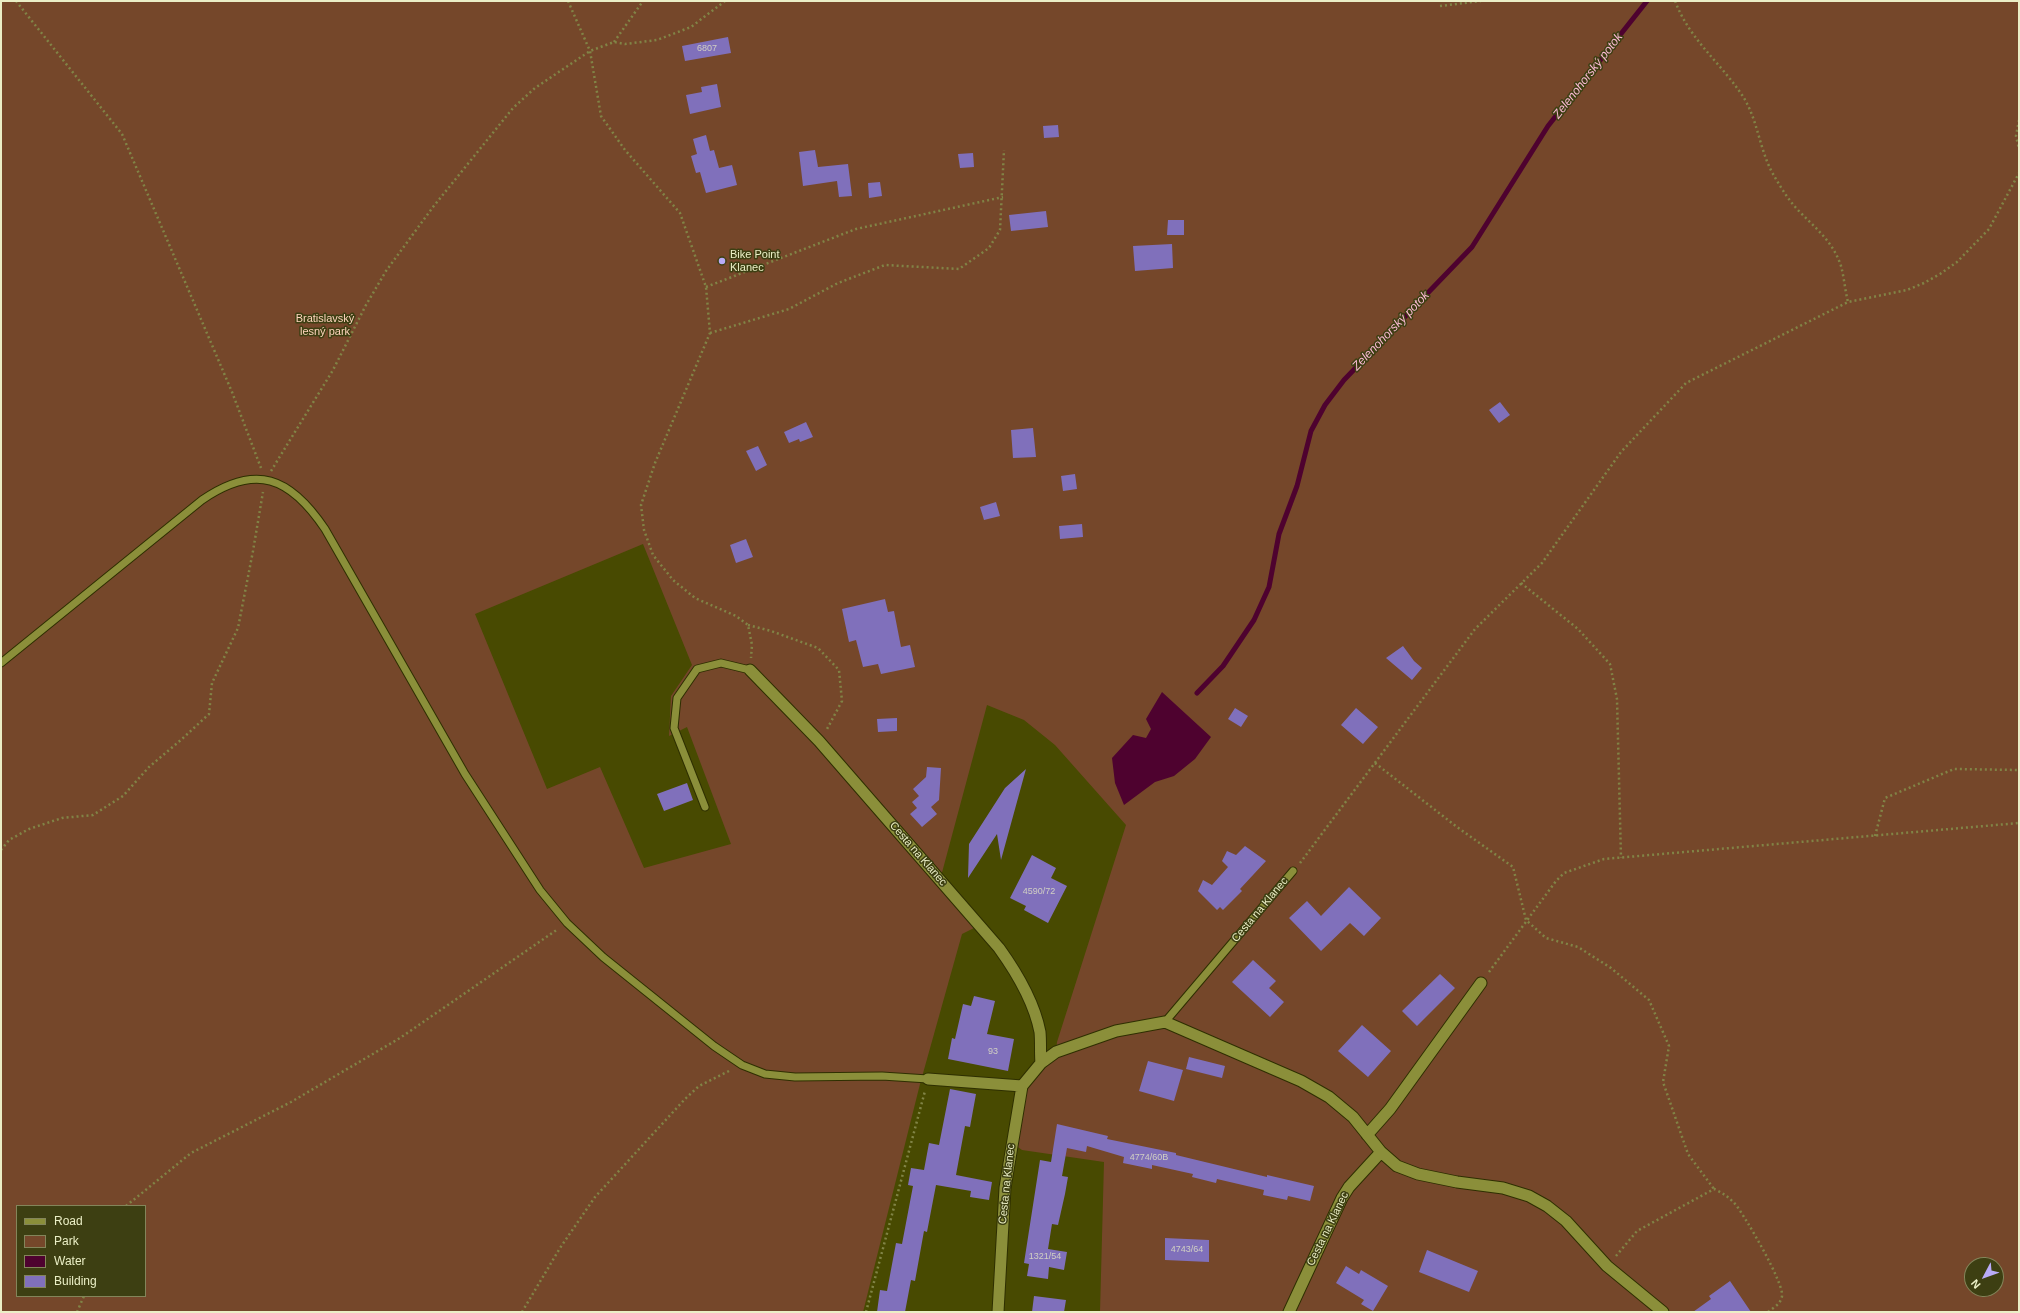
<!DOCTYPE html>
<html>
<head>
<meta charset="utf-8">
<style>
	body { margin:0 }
	#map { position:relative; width:2020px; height:1313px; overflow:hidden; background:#484a01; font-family:Helvetica,sans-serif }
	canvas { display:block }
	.frame { position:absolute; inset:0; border:2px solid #ebefc6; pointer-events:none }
	.legend { position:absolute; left:16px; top:1205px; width:130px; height:92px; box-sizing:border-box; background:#3d3f12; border:1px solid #83855a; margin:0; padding:5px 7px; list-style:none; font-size:12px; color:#ebefc6 }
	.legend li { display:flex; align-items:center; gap:8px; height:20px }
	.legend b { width:20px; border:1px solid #83855a }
	.north { position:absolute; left:1964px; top:1257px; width:40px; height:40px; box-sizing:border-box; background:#3d3f12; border:1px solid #83855a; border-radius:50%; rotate:229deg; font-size:11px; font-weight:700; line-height:16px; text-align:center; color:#ebefc6 }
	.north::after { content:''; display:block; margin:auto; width:14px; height:18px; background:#b9abf7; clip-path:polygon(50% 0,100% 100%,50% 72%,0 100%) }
</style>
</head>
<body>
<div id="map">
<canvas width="2020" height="1313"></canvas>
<div class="frame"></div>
<ul class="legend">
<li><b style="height:5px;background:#8b8f3a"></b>Road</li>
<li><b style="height:11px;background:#75472a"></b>Park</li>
<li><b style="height:11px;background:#4e022f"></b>Water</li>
<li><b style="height:11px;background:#8070bb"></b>Building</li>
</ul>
<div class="north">N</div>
</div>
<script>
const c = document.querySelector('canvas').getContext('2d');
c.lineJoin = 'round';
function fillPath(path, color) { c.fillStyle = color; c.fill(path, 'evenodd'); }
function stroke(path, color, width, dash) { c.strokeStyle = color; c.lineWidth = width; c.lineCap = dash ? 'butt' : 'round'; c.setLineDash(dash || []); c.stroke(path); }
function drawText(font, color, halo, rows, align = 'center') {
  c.font = font + ' Helvetica,sans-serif'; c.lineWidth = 3; c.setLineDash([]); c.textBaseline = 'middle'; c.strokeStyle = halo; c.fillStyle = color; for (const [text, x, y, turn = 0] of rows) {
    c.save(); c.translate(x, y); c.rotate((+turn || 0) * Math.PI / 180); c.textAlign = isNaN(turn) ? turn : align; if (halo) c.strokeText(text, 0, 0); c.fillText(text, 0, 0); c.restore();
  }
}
fillPath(new Path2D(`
	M1 1H2019V1312H1100L1104 1162 1022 1150 1011 1142 1022 1086 1056 1052 1057 1042 1126 825 1055 745 1024 720 987 705 940 880 980 925 962 934 920 1084 863 1312H1ZM643 544 692 665 671 696 669 736 687 727 731 844 644 868 600 767 547 789 475 614ZM17 1206H145V1296H17ZM1972 1265H1996V1289H1972Z`), '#75472a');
fillPath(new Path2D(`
	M1162 692 1211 737 1195 759 1174 776 1155 782 1124 805 1115 783 1112 758 1133 735 1146 738 1151 729 1146 719Z`), '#4e022f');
stroke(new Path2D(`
	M1197 693 1223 666 1254 620 1269 587 1279 534 1297 486 1311 431 1325 405 1344 380 1472 247 1548 126 1647 1`), '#4e022f', 5);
fillPath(new Path2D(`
	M728 37 731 53 685 61 682 46Z
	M717 84 721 107 690 114 686 95 702 92 701 87Z
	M1058 125 1059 137 1044 138 1043 126Z
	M706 135 710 151 714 150 719 168 732 165 737 185 706 193 700 172 696 173 691 156 697 154 693 139Z
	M815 150 818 167 848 164 852 196 839 197 837 181 803 186 799 152Z
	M973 153 974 167 960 168 958 154Z
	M880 182 882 196 869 198 868 183Z
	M1046 211 1048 227 1011 231 1009 215Z
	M1168 220H1184V235H1167Z
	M1172 244 1173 268 1135 271 1133 246Z
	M1500 402 1510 415 1499 423 1489 410Z
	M806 422 813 437 800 442 799 439 789 443 784 432Z
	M1033 428 1036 457 1013 458 1011 430Z
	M758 446 767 465 756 471 746 451Z
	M1075 474 1077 489 1063 491 1061 476Z
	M996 502 1000 516 984 520 980 507Z
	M1082 524 1083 537 1060 539 1059 526Z
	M746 539 753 557 736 563 730 545Z
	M885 599 888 612 894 611 901 647 910 645 915 667 881 674 878 664 863 667 856 640 849 642 842 609Z
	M1403 646 1414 661 1422 668 1412 680 1386 658Z
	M1235 708 1248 716 1241 727 1228 719Z
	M1356 708 1378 727 1363 744 1341 725Z
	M897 718V731L878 732 877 719Z
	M927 767 941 768 939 800 931 807 937 814 922 827 910 814 917 808 912 802 919 796 913 789 926 777Z
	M1026 769 1001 860 997 834 968 878 969 844 1005 788Z
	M687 783 693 800 664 811 657 794Z
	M1245 846 1266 861 1240 889 1242 891 1223 910 1220 907 1217 910 1198 891 1203 880 1212 885 1228 867 1222 861 1227 851 1236 855Z
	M1032 855 1056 868 1051 878 1067 886 1048 923 1024 910 1026 906 1010 898Z
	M1349 887 1381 918 1364 936 1350 923 1321 951 1289 918 1307 901 1321 916Z
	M1253 960 1276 981 1269 988 1284 1002 1270 1017 1232 982Z
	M1440 974 1455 988 1417 1026 1402 1011Z
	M974 996 995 1001 987 1034 1014 1039 1008 1071 948 1059 952 1038 955 1039 963 1004 971 1006Z
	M1362 1025 1391 1051 1368 1077 1338 1051Z
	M1189 1057 1225 1066 1222 1078 1186 1069Z
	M1148 1061 1183 1070 1174 1101 1139 1091Z
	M950 1089 976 1094 970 1127 965 1126 956 1175 992 1182 989 1200 970 1197 971 1191 936 1185 927 1232 924 1231 915 1281 911 1280 905 1312H877L880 1290 887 1291 896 1243 902 1244 913 1186 908 1185 911 1168 924 1170 929 1143 939 1145Z
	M1057 1124 1108 1136 1107 1139 1176 1153V1155L1267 1177V1175L1314 1186 1310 1201 1288 1196 1287 1200 1263 1195 1264 1190 1217 1179 1216 1183 1192 1177 1193 1174 1152 1165V1169L1123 1163 1124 1157 1087 1146 1086 1152 1067 1148 1062 1176 1068 1177 1065 1194 1058 1225 1052 1224 1048 1249 1067 1252 1064 1270 1049 1267 1048 1279 1027 1276 1029 1264 1024 1263 1040 1160 1051 1162Z
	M1165 1238 1209 1240V1262L1165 1260Z
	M1427 1250 1478 1271 1469 1292 1419 1272Z
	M1346 1266 1359 1274 1361 1270 1388 1286 1373 1311 1361 1304 1364 1300 1336 1283Z
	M1730 1281 1751 1312H1693L1711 1299 1709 1296Z
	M1034 1296 1066 1300 1064 1312H1032Z`), '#8070bb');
const service = new Path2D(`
	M1 663 202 500C256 463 290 477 325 529L465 774 540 890 567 923 603 957 714 1046 742 1065 765 1074 795 1077 882 1076 928 1079
	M705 807 674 728 677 698 697 669 721 663 750 670
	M1165 1022 1293 871`);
const minor = new Path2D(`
	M750 670 819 741 999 948C1017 973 1034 1001 1040 1032 1041 1042 1040 1053 1041 1063
	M928 1079 1022 1086
	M1367 1135 1390 1109 1481 983
	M998 1312 1005 1188 1022 1086 1041 1063 1056 1052 1116 1031 1165 1022 1301 1081 1329 1097 1353 1117 1381 1152 1397 1166 1418 1174 1457 1182 1503 1188 1529 1196 1547 1206 1566 1221 1607 1266 1663 1312
	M1289 1312 1342 1198 1349 1187 1381 1152`);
stroke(service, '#2e2f00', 9);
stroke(minor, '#2e2f00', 13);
stroke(new Path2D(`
	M16 1 122 134 232 392 261 468
	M568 1 590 51 601 116 625 150 680 213 706 287 710 333 655 463 641 505 644 530 653 555 673 580 695 598 736 616 748 625 752 645 751 658
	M1675 1C1690 40 1719 61 1742 95 1758 119 1759 149 1773 174 1780 186 1787 198 1797 209 1814 227 1833 241 1841 266 1844 277 1845 290 1848 302
	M1440 6 1481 1
	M614 42 643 1
	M2019 120 2016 136 2019 149
	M706 287 856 229 1003 197
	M710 333 789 309 838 283 885 265 959 269 989 248 1000 230 1004 150
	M271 471 333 370 366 305 386 271 433 207 513 108 535 88 590 51 614 42 625 44 657 40 691 27 725 1
	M1521 583 1578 629 1610 664 1617 699 1621 858
	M748 625 771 631 818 648 839 670 842 701 826 731
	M1375 763 1457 827 1513 867 1526 920 1546 938 1578 947 1611 968 1649 1000 1669 1046 1663 1082 1688 1154 1714 1189
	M1875 836 1885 798 1954 769 2019 770
	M1 850 9 840 29 829 62 818 93 815 123 796 149 767 182 739 209 714 212 683 238 628 253 551 263 492
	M1300 863 1475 629 1542 563 1621 452 1686 383 1848 302 1907 290 1924 283 1940 274 1957 262 1989 229 2019 173
	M1489 972 1556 881 1564 873 1604 859 2019 823
	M126 1206 191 1153 291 1102 400 1038 558 929
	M1616 1256 1637 1231 1714 1189C1723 1193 1730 1198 1736 1205 1746 1218 1784 1283 1782 1296 1781 1304 1773 1308 1768 1312
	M77 1312 84 1296
	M522 1312 560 1248 595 1197 685 1099 699 1086 731 1070
	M866 1312 925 1091`), '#818446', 2.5, [2, 3]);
stroke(service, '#8b8f3a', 7);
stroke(minor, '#8b8f3a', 11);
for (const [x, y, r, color] of [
	[722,261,4,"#b9abf7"]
]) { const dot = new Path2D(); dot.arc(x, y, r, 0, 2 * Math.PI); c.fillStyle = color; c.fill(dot); stroke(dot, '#3d3f12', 1.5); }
drawText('9px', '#d0cfc3', null, [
	["6807",707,49],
	["4590/72",1039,892],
	["93",993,1052],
	["4774/60B",1149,1158],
	["4743/64",1187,1250],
	["1321/54",1045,1257]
]);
drawText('11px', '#ebefc6', '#3d3f12', [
	["Bike Point",730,255],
	["Klanec",730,268]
], 'left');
drawText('11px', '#ffd5bd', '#3d3f12', [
	["Bratislavský",325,319],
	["lesný park",325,332]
]);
drawText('11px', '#ebefc6', '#3d3f12', [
	["Cesta na Klanec",918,854,49],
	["Cesta na Klanec",1260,910,-50],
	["Cesta na Klanec",1007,1184,-84],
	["Cesta na Klanec",1328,1229,-64]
]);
drawText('italic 12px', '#fdbad6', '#3d3f12', [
	["Zelenohorský potok",1588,76,-52],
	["Zelenohorský potok",1391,331,-46]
]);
</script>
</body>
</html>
